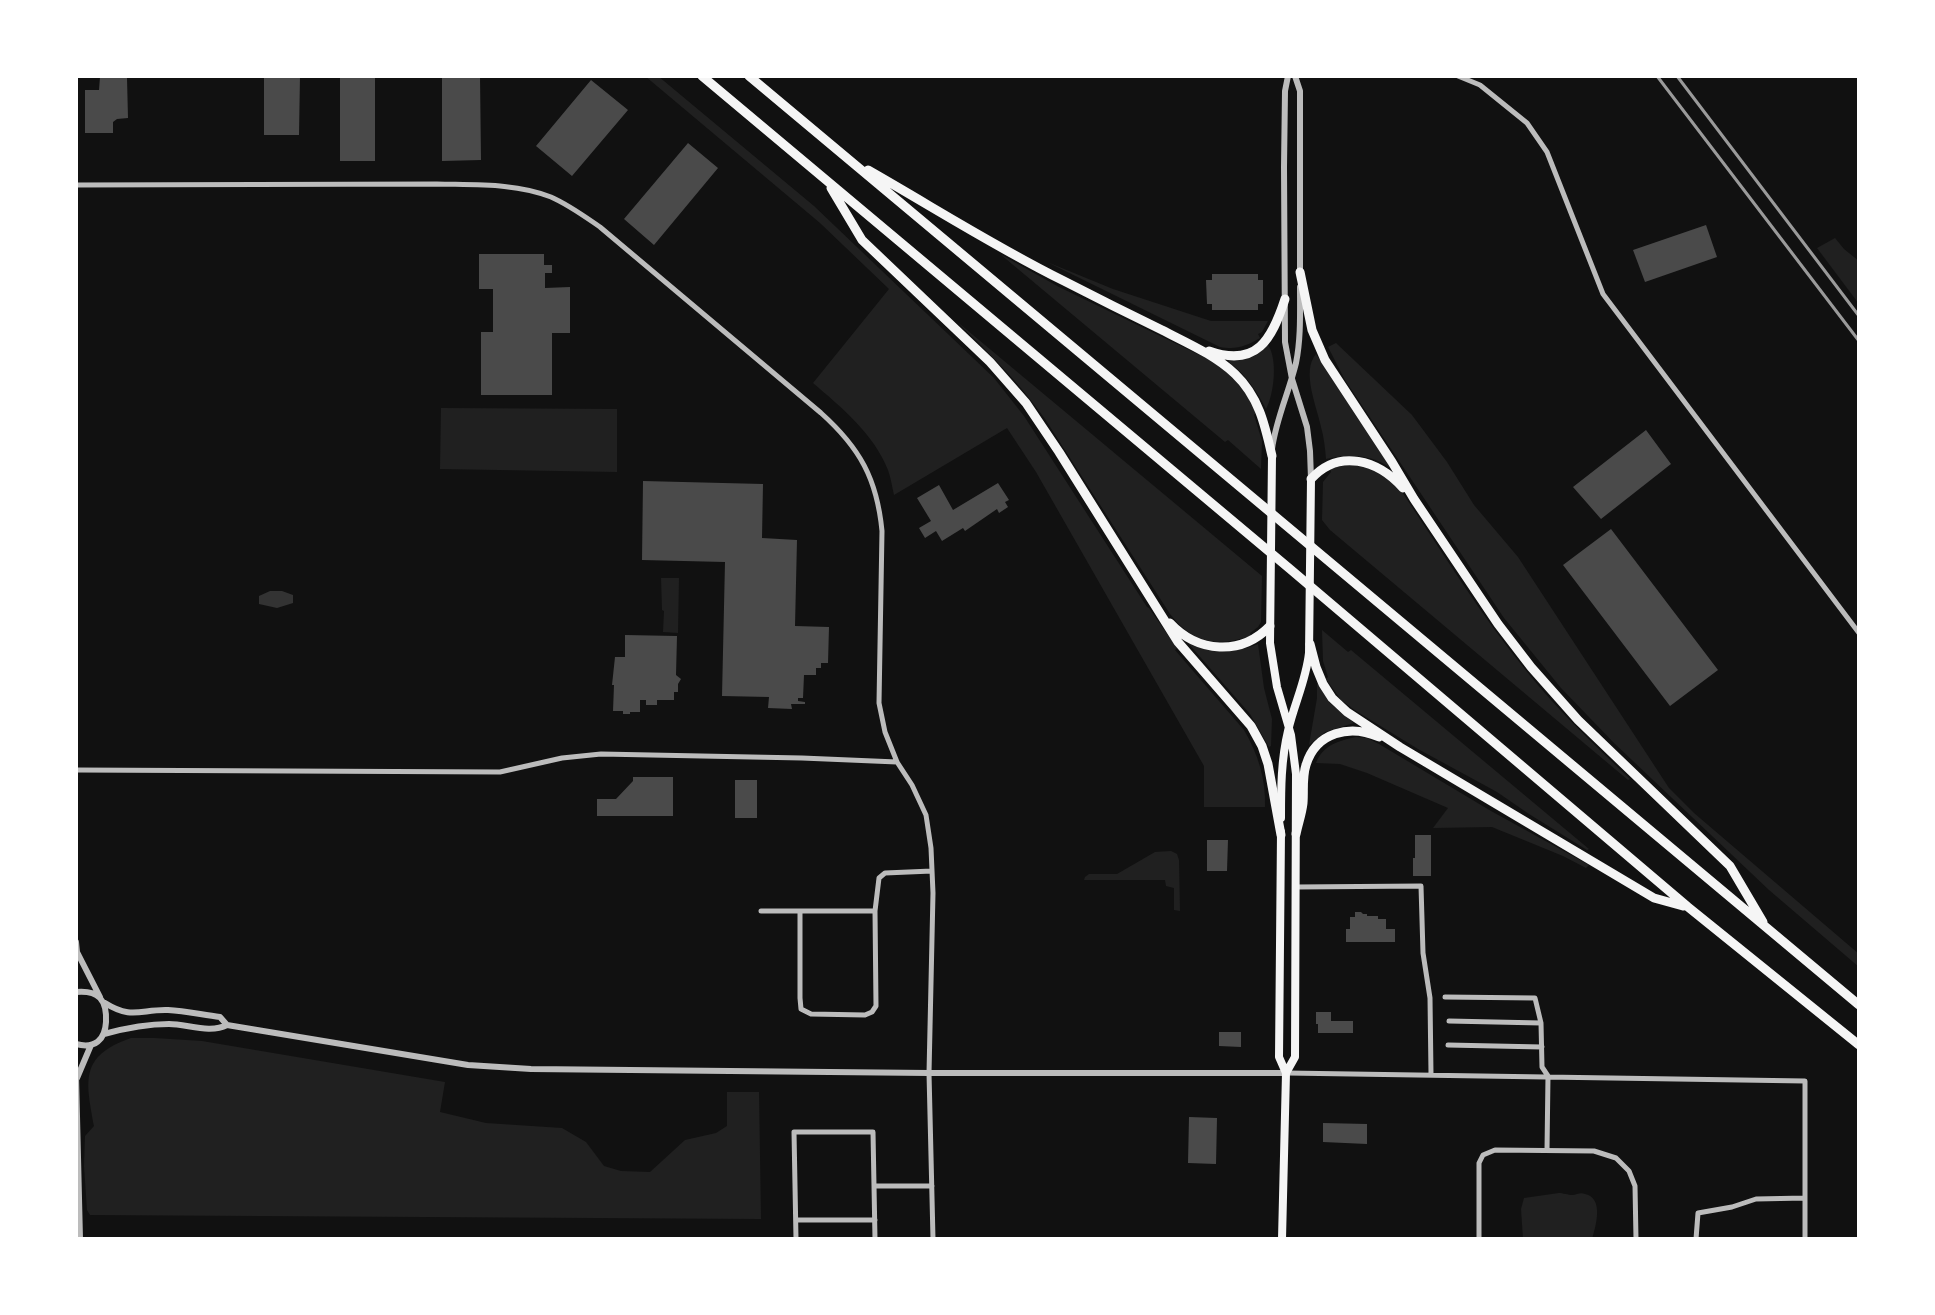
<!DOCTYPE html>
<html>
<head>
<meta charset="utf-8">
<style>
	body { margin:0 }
	#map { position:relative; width:1935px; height:1315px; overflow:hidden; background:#111; font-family:"Varela Round",sans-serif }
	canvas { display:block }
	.frame { position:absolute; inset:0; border:78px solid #fff; pointer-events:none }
</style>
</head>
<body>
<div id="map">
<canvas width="1935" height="1315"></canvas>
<div class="frame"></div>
</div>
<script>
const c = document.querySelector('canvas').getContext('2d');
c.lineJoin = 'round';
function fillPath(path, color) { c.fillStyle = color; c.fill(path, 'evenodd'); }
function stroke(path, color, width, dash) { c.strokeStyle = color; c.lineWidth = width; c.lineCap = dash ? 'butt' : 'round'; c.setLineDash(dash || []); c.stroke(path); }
fillPath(new Path2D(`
	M645 76H658L814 206 994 378 1024 416 1147 607 1149 608 1177 648 1175 650 1244 730C1258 754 1266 779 1265 807H1204V766L1036 472 1007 428 894 495C892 487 891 478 888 470 874 434 841 407 813 383L889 289 820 223Z
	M1835 238 1844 249 1859 261V304L1817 248Z
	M1000 254 1059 287 1214 362C1234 377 1245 390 1257 412L1254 415 1262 441 1261 469 1228 440 1225 442Z
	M1047 262 1113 289 1211 321H1268L1262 332 1258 334 1260 338C1246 346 1237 350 1220 347Z
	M955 320 1262 576 1261 622 1258 627 1250 633 1251 636C1216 647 1194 644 1170 614L1045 419C1019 382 987 351 955 320Z
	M1336 343 1412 415 1447 462 1474 505 1518 557 1669 788 1694 813 1859 954V967L1769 890 1614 743 1561 688 1504 618 1345 380 1328 347Z
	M1268 345C1278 359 1274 395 1266 409 1257 391 1246 375 1229 362V360L1255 355Z
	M1316 354 1390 466 1389 467C1371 454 1348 454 1326 459 1325 448 1324 437 1321 427 1317 407 1301 371 1316 354Z
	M441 408 617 409V472L440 469Z
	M1348 465C1372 466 1385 476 1402 492 1443 553 1481 616 1528 673 1558 711 1595 745 1630 779L1628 780 1330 530 1322 520 1323 482 1331 472 1330 468Z
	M661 578H679L678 633 663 632 664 611 662 610Z
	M1322 630 1348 652 1351 650 1589 849 1587 850 1529 814 1497 792 1418 749 1356 711 1341 700 1326 679 1328 677 1323 661Z
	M1188 643C1212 654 1233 654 1258 644L1264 688 1272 719 1271 746 1269 747 1250 714Z
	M1317 683 1330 703 1354 723 1325 732 1309 745 1317 698Z
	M1356 737 1367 738 1379 744 1491 811 1589 865 1586 868 1563 856 1492 827 1433 828 1448 808 1367 773 1340 764 1316 763C1323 745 1338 741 1356 737Z
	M1171 851 1177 854 1179 860 1180 911 1174 910V888L1166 886 1165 880H1084L1085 877 1089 874H1117L1155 852Z
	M131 1038H154L202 1041 445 1082 440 1112 486 1123 562 1128 586 1142 604 1166 621 1171 650 1172 685 1140 716 1133 727 1126V1092H759L761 1219 90 1215 87 1210 84 1166 85 1136 94 1126C86 1081 79 1056 131 1038Z
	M1559 1193C1562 1193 1569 1195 1572 1195 1577 1195 1580 1192 1585 1194 1604 1198 1596 1226 1592 1239H1523L1521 1209 1524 1198Z`), '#202020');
fillPath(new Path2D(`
	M270 591H282L293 595V603L277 608 259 604V596Z`), '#333');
fillPath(new Path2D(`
	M264 76H300L299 135H264Z
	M340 76H375V161H340Z
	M442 76H480L481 160 442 161Z
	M100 77 127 78 128 118 117 119 113 122V133H85V90H99Z
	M591 80 628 110 572 176 536 146Z
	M688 143 718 168 654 245 624 219Z
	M1706 225 1717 257 1645 282 1633 250Z
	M479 254H544V265H552V273H545V288L570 287V333H552V395H481V332H493V289H479Z
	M1212 274H1258V280H1263V304H1258V310H1212V304H1207L1206 280H1212Z
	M1646 430 1671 464 1601 519 1573 487Z
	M643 481 763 484 762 538 797 540 795 626 829 627 828 663H821V668H816V675H804L803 698H798V701L805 702V704H791L792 709 768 708 769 697 722 696 725 562 642 560Z
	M998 483 1009 500 1005 502 1008 507 999 513 997 509 965 531 963 528 942 541 936 531 925 538 919 528 931 521 917 498 939 485 953 510Z
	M1611 529 1718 670 1670 706 1563 565Z
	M625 635 677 636 676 675 681 679 678 684V692H674V700H657V705H646V700H640V712H630V714H623V711H613L614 685H612L615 657H625Z
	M633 777H673V816H597V799H616L633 781Z
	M735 780H757V818H735Z
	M1415 835H1431V876H1413V858H1415Z
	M1207 840H1228L1227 871H1207Z
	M1355 912H1361L1363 914H1367V916H1378V919H1386V929H1395V942H1346V929H1350V917H1355Z
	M1316 1012H1331V1021H1353V1033H1318V1024H1316Z
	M1219 1032H1241V1047L1219 1046Z
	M1189 1117 1217 1118 1216 1164 1188 1163Z
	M1323 1123 1367 1124V1144L1323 1142Z`), '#4a4a4a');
stroke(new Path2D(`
	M1458 76 1480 85 1527 123 1547 152 1603 294 1859 633
	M76 185 437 184C475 185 516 183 551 197 569 205 584 216 600 227L821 413C860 448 877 479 882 531L879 703 885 732 897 762 912 785 926 815 931 848 933 893 929 1073 933 1239
	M76 770 500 772 562 758 601 754 802 758 897 762
	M1296 887 1421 886 1423 953 1430 998 1431 1074
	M761 911H875
	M800 911V998L801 1009 811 1014 865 1015 872 1012 876 1006 875 911 879 878 885 873 932 871
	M1445 997 1535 998 1541 1023 1542 1067 1548 1076 1547 1150
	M1449 1021 1541 1023
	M1448 1045 1542 1047
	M1287 1073 1805 1081V1239
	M874 1186 875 1239
	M796 1220H875
	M796 1239 794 1132H873L874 1186H932
	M1479 1239V1163L1483 1155 1495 1150 1594 1151 1616 1158 1629 1171 1635 1186 1636 1239
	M1696 1239 1698 1213 1732 1207 1756 1199 1805 1198`), '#bcbcbc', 5);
stroke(new Path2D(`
	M1288 76 1285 91 1284 167 1285 342 1292 379 1307 427 1310 451 1311 479
	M1295 76 1300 91V272
	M1272 449C1276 419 1289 392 1296 363 1301 338 1300 313 1300 287
	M76 942 77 952 100 997
	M76 992C99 990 107 1000 106 1022 105 1040 95 1049 76 1044
	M105 1003C132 1020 141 1009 168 1010 186 1011 203 1015 220 1017L227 1025
	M104 1034C126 1028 147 1024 169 1024 187 1024 210 1034 227 1025L468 1065 531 1069 929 1073H1286
	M76 1075 80 1239
	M77 1078 91 1045`), '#bcbcbc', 6);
stroke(new Path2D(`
	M1272 456 1270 643 1277 687 1291 735 1296 774 1295 1057 1286 1073
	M1281 818C1281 789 1281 760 1288 731 1294 704 1306 681 1309 653L1311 479
	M1281 832 1279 1057 1286 1073 1282 1239`), '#f5f5f5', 8);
stroke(new Path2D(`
	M702 76 1290 569 1688 907 1859 1045
	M749 76 1859 1005
	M868 170C933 207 997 248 1064 281 1097 298 1129 314 1162 330 1187 343 1215 355 1235 374 1259 397 1265 425 1272 456
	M831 188 862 240 990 362 1026 403 1059 452 1178 642 1251 726 1262 746 1268 764 1281 835
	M1300 272 1312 330 1325 360 1392 462 1414 499 1498 624 1531 667 1578 720 1730 866 1763 922
	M1209 351C1257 368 1272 339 1285 299
	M1311 479C1339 448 1378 460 1403 488
	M1170 623C1198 653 1241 656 1270 626
	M1310 644 1316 667 1323 684 1332 698 1347 712 1400 747 1654 898 1683 906
	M1296 834C1298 824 1302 813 1303 803 1304 790 1302 777 1306 765 1316 732 1350 724 1379 737`), '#f5f5f5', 9);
stroke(new Path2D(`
	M1657 76 1859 341
	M1677 76 1859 316`), '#9a9a9a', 3);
</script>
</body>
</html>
